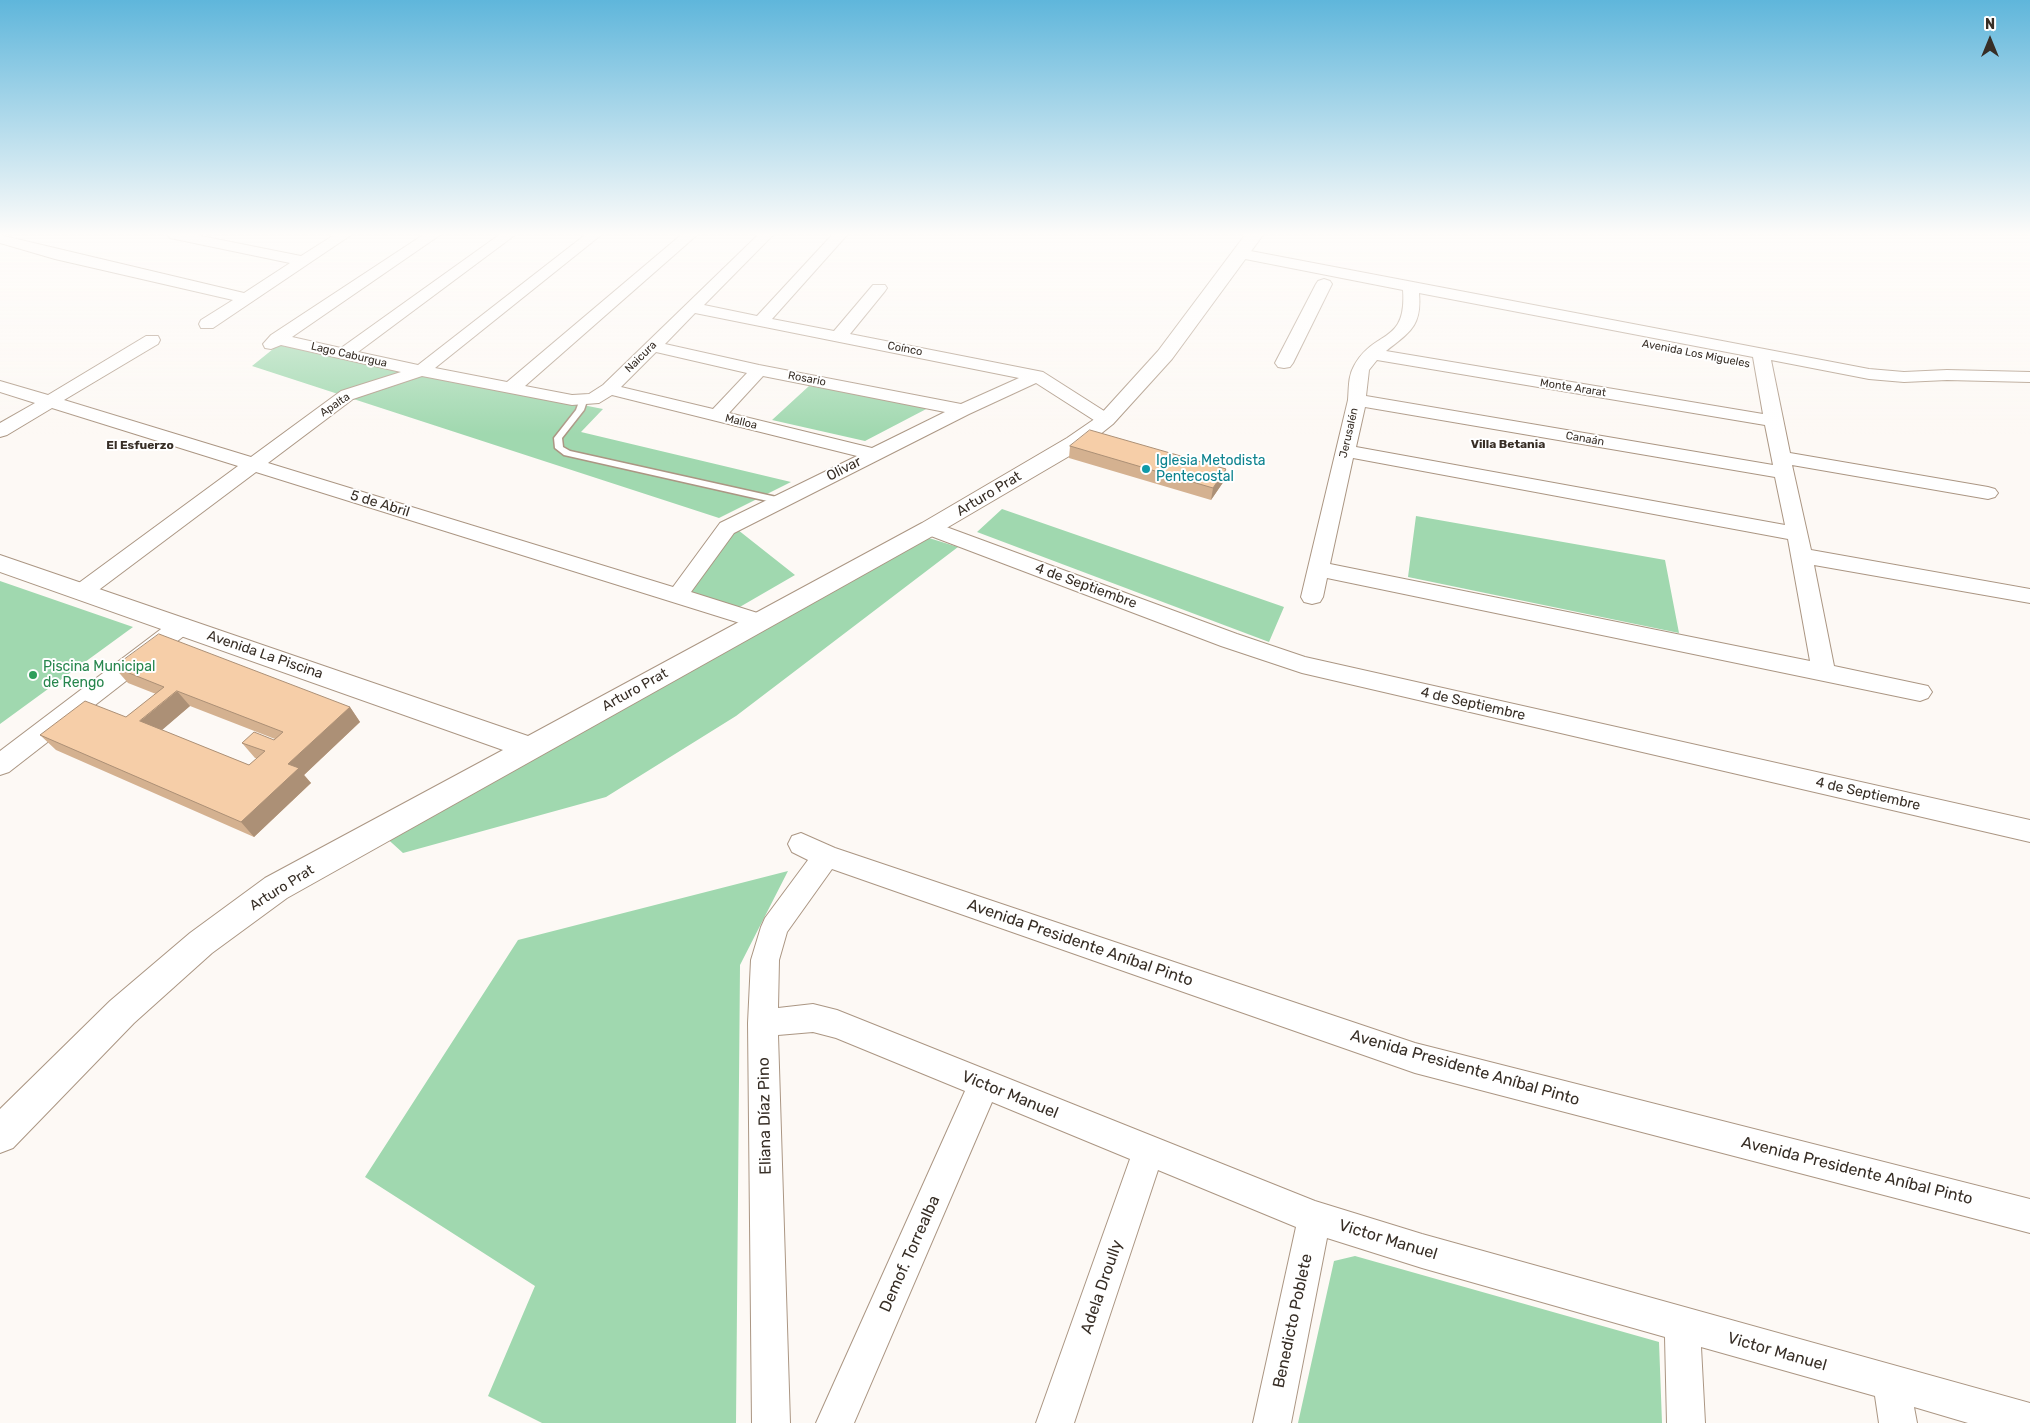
<!DOCTYPE html>
<html>
<head>
<meta charset="utf-8">
<style>
	body { margin:0 }
	#map { position:relative; width:2030px; height:1423px; overflow:hidden; background:#fdf9f5; font-family:Rubik,sans-serif }
	canvas { display:block }
	.north { position:absolute; left:1965px; top:15px; width:50px; height:50px; -webkit-text-stroke:4px #fff; paint-order:stroke; rotate:0deg; font-size:14px; font-weight:700; line-height:20px; text-align:center; color:#372e26 }
	.north::after { content:''; display:block; margin:auto; width:18px; height:22px; background:#372e26; clip-path:polygon(50% 0,100% 100%,50% 72%,0 100%) }
</style>
</head>
<body>
<div id="map">
<canvas width="2030" height="1423"></canvas>
<div class="north">N</div>
</div>
<script>
const c = document.querySelector('canvas').getContext('2d');
c.lineJoin = 'round';
function fillPath(path, color) { c.fillStyle = color; c.fill(path, 'evenodd'); }
function stroke(path, color, width, dash) { c.strokeStyle = color; c.lineWidth = width; c.lineCap = dash ? 'butt' : 'round'; c.setLineDash(dash || []); c.stroke(path); }
function drawText(font, color, halo, rows, align = 'center') {
  c.font = font + ' Rubik,sans-serif'; c.lineWidth = 4; c.setLineDash([]); c.textBaseline = 'middle'; c.strokeStyle = halo; c.fillStyle = color; for (const [text, x, y, turn = 0] of rows) {
    c.save(); c.translate(x, y); c.rotate((+turn || 0) * Math.PI / 180); c.textAlign = isNaN(turn) ? turn : align; if (halo) c.strokeText(text, 0, 0); c.fillText(text, 0, 0); c.restore();
  }
}
fillPath(new Path2D(`
	M278 345 603 409 581 432 791 482 719 518 252 366Z
	M809 386 932 406 865 441 772 420Z
	M1002 509 1284 607 1269 642 977 532Z
	M1416 516 1665 560 1679 633 1408 577Z
	M733 526 795 575 738 608 674 587Z
	M916 534 958 547 736 716 606 797 403 853 382 834Z
	M0 581 133 627 0 724Z
	M788 871 740 965 736 1423H542L488 1396 535 1286 365 1177 518 940Z
	M1355 1256 1659 1342 1662 1423H1298L1334 1261Z`), '#a0d8af');
const lane = new Path2D(`
	M583 398 587 401 584 410 562 438 563 447 570 451 781 498 786 501 781 504 564 455 555 448 554 438 576 410 580 399Z`);
const street = new Path2D(`
	M0 235 244 293 290 263 175 239 170 238 168 235H196L301 256 334 235H351L213 328H201L199 324 201 320 233 300 55 259 0 243Z
	M423 235H440L292 337 341 348 499 235H515L358 352 418 365 585 235H601L435 368 507 382 681 235H697L525 386 572 395 589 394 603 385 758 235H773L704 305 757 316 832 235H847L772 319 834 331 873 285H885L887 288 885 291 850 334 1043 372 1112 416 1115 420 1112 424 1106 425 1100 424 1036 383 969 414 734 533 691 592 767 616 770 621 767 626 759 629 256 472 92 595 84 597 76 595 73 590 76 585 238 466 52 408 7 435 0 437V423L35 403 0 392V381L48 395 146 336H158L160 340 158 344 64 400 251 457 341 391 401 372 281 345 271 349 265 348 263 344 271 335ZM695 313 1019 378 961 404 759 365 665 344ZM656 352 747 373 713 409 621 387ZM422 376 572 405 599 403 612 395 857 456 720 523 673 587 268 463 353 399ZM763 376 945 412 872 448 729 413Z
	M1240 249 1869 369 1904 372 1947 370 2030 372V382L1947 380 1904 382 1869 379 1771 360 1790 453 1988 487 1995 489 1998 493 1995 497 1988 499 1792 465 1811 550 2030 589V603L1814 565 1834 666 1928 686 1932 692 1928 698 1920 701 1327 578 1323 597 1320 602 1312 604 1304 602 1301 597 1348 400C1349 389 1348 376 1354 366 1374 329 1407 345 1403 290L1235 257 1232 254 1235 251ZM1419 293 1753 357 1763 414 1386 351C1410 332 1422 326 1419 293ZM1377 360 1765 425 1773 465 1366 396 1369 370ZM1365 407 1775 477 1785 525 1356 447ZM1353 458 1788 539 1810 661 1330 564Z
	M1324 279 1330 281 1332 284 1293 363 1290 367 1284 368 1278 367 1275 363 1316 284 1318 281Z
	M930 521 1237 634 1305 657 2030 820V842L1302 673 1221 646 923 533 920 528 923 523Z
	M181 618 189 620 192 626 189 632 9 772 0 775V751L173 620Z
	M801 833 835 848 1415 1043 2030 1199V1233L1415 1073 832 869 787 932 779 960 778 1008 813 1004 837 1010 1315 1201 1422 1234 2030 1403V1423H1968L1914 1407 1917 1423H1879L1875 1396 1701 1347 1705 1423H1667L1665 1337 1422 1268 1327 1238 1291 1423H1253L1296 1227 1158 1170 1074 1423H1036L1130 1159 992 1102 854 1423H816L965 1091 836 1038 813 1032 778 1035 790 1423H752L748 1023 751 960 761 927 765 918 808 860 792 852 788 844 792 836Z`);
const secondary = new Path2D(`
	M1245 235H1263L1172 359 1113 424 1083 448 938 533 287 898 212 953 134 1023 13 1148 0 1153V1109L110 1001 190 933 265 878 503 750 0 572V555L528 736 922 523 1067 438 1099 416 1158 351Z`);
stroke(lane, '#ab9683', 3);
stroke(street, '#ab9683', 2);
stroke(secondary, '#ab9683', 2);
fillPath(lane, '#fff');
fillPath(street, '#fff');
fillPath(secondary, '#fff');
fillPath(new Path2D(`
	M1070 446 1224 481 1211 500 1069 458Z
	M114 667 350 707 360 722 304 775 311 783 254 837 56 750 40 735 126 717 156 694 128 683ZM190 706 275 739 274 740 242 743 255 758H257L249 765 161 730Z`), '#d4b190');
fillPath(new Path2D(`
	M1226 469 1224 481 1211 500 1213 488Z
	M177 691 190 706 154 737 140 721Z
	M350 707 360 722 304 775 311 783 254 837 241 822 288 764Z`), '#ac9076');
const building = new Path2D(`
	M1090 430 1226 469 1213 488 1070 446Z
	M159 634 350 707 288 764 299 768 241 822 40 735 85 701 126 717 164 687 114 667ZM177 691 283 732 274 740 254 732 242 743 265 751 249 765 140 721Z`);
fillPath(building, '#f6cea8');
stroke(building, '#ac9076', 1);
const sky = c.createLinearGradient(0, 0, 0, 434);
sky.addColorStop(0, '#5fb6db');
sky.addColorStop(0.54, '#fefcfa');
sky.addColorStop(1, '#fefcfa00');
c.fillStyle = sky;
c.fillRect(0, 0, 2030, 434);
for (const [x, y, r, color] of [
	[1146,469,5,"#0f9aa8"],
	[33,675,5,"#2e9e5b"]
]) { const dot = new Path2D(); dot.arc(x, y, r, 0, 2 * Math.PI); c.fillStyle = color; c.fill(dot); stroke(dot, '#fff', 2); }
drawText('11px', '#372e26', '#fff', [
	["Coínco",905,349,11],
	["Avenida Los Migueles",1696,354,11],
	["Lago Caburgua",349,355,13],
	["Naicura",641,357,-45],
	["Rosario",807,379,11],
	["Monte Ararat",1573,388,9],
	["Apalta",335,405,-34],
	["Malloa",741,422,14],
	["Jerusalén",1349,433,-77],
	["Canaán",1585,439,10]
]);
drawText('bold 12px', '#372e26', '#fff', [
	["Villa Betania",1508,445],
	["El Esfuerzo",140,446]
]);
drawText('14px', '#0d838f', '#fff', [
	["Iglesia Metodista",1156,461],
	["Pentecostal",1156,477]
], 'left');
drawText('14px', '#372e26', '#fff', [
	["Olivar",844,469,-27],
	["Arturo Prat",989,494,-31],
	["5 de Abril",380,504,17],
	["4 de Septiembre",1086,586,20],
	["Avenida La Piscina",265,655,19],
	["Arturo Prat",635,690,-29],
	["4 de Septiembre",1473,704,13],
	["4 de Septiembre",1868,794,13],
	["Arturo Prat",282,888,-32]
]);
drawText('14px', '#27864d', '#fff', [
	["Piscina Municipal",43,667],
	["de Rengo",43,683]
], 'left');
drawText('16px', '#372e26', '#fff', [
	["Avenida Presidente Aníbal Pinto",1080,943,19],
	["Avenida Presidente Aníbal Pinto",1465,1068,16],
	["Victor Manuel",1010,1095,22],
	["Eliana Díaz Pino",765,1116,-91],
	["Avenida Presidente Aníbal Pinto",1857,1171,14],
	["Victor Manuel",1388,1240,17],
	["Demof. Torrealba",910,1254,-66],
	["Adela Droully",1102,1287,-71],
	["Benedicto Poblete",1293,1321,-78],
	["Victor Manuel",1777,1352,16]
]);
</script>
</body>
</html>
